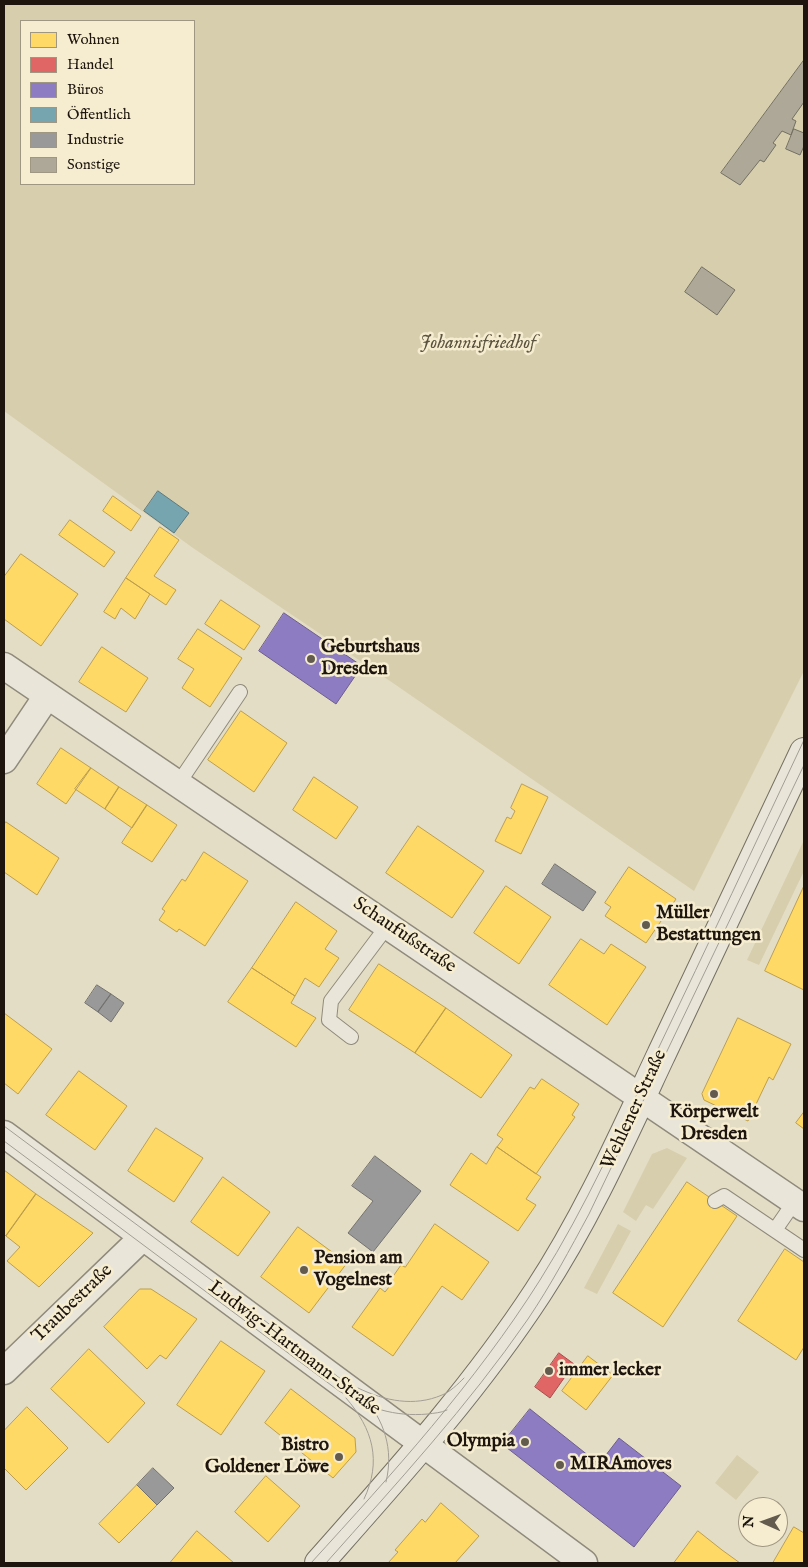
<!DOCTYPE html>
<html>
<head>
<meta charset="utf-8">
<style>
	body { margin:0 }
	#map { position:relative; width:808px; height:1567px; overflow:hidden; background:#e4ddc5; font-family:"IM FELL English",serif }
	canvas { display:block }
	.frame { position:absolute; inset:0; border:5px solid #1e160e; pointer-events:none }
	.legend { position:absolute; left:20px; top:20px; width:175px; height:165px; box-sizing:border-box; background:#f6edd1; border:1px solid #a09783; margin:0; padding:6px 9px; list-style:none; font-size:15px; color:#1e160e }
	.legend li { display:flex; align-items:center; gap:10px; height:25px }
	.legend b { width:25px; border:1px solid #a09783 }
	.north { position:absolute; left:738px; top:1497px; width:50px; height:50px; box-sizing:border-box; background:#f6edd1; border:1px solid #a09783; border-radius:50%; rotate:272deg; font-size:14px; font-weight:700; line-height:20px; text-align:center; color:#1e160e }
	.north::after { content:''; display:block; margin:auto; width:18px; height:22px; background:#635c4e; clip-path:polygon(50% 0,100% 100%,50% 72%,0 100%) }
</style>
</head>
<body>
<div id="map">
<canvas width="808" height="1567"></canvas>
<div class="frame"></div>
<ul class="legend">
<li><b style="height:14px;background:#ffd966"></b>Wohnen</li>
<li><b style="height:14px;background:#e06666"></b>Handel</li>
<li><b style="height:14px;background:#8e7cc3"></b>Büros</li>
<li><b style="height:14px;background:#76a5af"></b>Öffentlich</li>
<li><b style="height:14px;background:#999"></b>Industrie</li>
<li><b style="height:14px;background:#ada897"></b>Sonstige</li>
</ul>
<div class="north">N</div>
</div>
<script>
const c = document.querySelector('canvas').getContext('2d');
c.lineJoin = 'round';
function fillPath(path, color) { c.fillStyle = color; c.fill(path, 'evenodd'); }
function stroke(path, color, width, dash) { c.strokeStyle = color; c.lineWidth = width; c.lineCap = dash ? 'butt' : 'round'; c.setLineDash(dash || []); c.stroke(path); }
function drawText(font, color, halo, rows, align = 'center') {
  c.font = font + ' "IM FELL English",serif'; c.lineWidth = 5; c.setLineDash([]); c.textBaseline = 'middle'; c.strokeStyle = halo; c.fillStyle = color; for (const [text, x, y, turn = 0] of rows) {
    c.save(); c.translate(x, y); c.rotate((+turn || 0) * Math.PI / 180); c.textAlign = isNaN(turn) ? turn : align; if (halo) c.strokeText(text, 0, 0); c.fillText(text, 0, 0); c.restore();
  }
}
fillPath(new Path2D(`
	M4 4H804V671L694 891 390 681 193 548 4 411ZM21 21H194V184H21Z
	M804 840V871L759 965 747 960Z
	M667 1148 687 1158 653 1209 646 1205 636 1221 623 1212 652 1154Z
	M618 1224 631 1231 597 1294 584 1288Z
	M737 1455 759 1472 736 1500 715 1483Z`), '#d7ceae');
const homes = new Path2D(`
	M113 496 141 516 131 531 103 511Z
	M70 520 115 552 104 567 59 535Z
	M160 527 179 540 154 576 176 590 166 605 126 578Z
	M21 554 78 594 41 646 4 619V577Z
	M126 578 150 594 135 619 121 608 115 619 104 612Z
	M221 600 260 626 244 650 205 624Z
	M198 629 242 658 210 707 182 688 194 669 178 659Z
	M102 647 148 678 126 712 79 682Z
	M241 711 287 743 254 792 208 760Z
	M61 748 91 768 66 804 37 784Z
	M91 768 119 787 105 809 75 789Z
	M314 777 358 807 336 839 293 810Z
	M522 784 548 797 521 854 495 841 507 817 511 819 515 811 511 808Z
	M119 787 147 805 132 828 105 809Z
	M147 805 177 825 152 862 122 843Z
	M6 822 59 858 37 895 4 872V825Z
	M418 826 484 871 452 918 386 873Z
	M204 852 248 881 205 946 179 929 177 932 159 920 165 911 162 909 182 879 185 881Z
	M629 867 676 899 646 943 605 916 611 907 605 903Z
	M506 886 551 917 519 964 474 933Z
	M804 886V990L765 971Z
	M296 902 337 931 325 949 339 958 319 987 305 978 295 996 252 968Z
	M581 939 604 954 611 944 646 967 607 1025 549 985Z
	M379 964 446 1008 415 1053 349 1010Z
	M252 968 295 996 291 1003 316 1018 296 1047 228 1002Z
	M446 1008 512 1055 481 1098 415 1053Z
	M4 1013 52 1049 18 1094 4 1083Z
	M738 1018 791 1044 773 1080 769 1077 748 1121 704 1100 702 1094Z
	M79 1071 127 1106 95 1150 46 1115Z
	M542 1079 579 1104 572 1115 575 1117 536 1174 497 1147 503 1139 497 1135 530 1087 534 1089Z
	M804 1112V1129L796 1123Z
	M156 1128 203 1158 174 1202 128 1171Z
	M497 1147 541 1177 526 1199 536 1205 518 1231 450 1185 471 1153 486 1164Z
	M4 1170 36 1194 6 1236 4 1234Z
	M223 1177 270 1212 238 1256 191 1222Z
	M687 1182 737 1216 663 1327 613 1293Z
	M36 1194 93 1233 39 1287 7 1261 20 1247 6 1236Z
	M435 1224 489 1262 462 1300 442 1286 393 1356 352 1327 380 1288 385 1292 389 1287 387 1285 401 1265 405 1267Z
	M298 1227 347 1263 309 1313 261 1277Z
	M785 1249 804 1262V1347L796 1360 738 1321Z
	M140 1289H151L197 1319 166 1359 160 1355 147 1369 104 1327Z
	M221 1341 265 1371 221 1435 177 1405Z
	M89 1349 145 1403 108 1443 51 1389Z
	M588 1356 613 1375 586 1410 562 1391Z
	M291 1389 355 1438 356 1452 333 1478 265 1423Z
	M27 1407 68 1448 26 1490 4 1468V1431Z
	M266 1476 300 1506 268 1542 235 1512Z
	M137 1485 157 1505 119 1543 99 1524Z
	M441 1503 479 1536 455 1563H388L398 1552 395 1550 422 1519 425 1522Z
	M794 1527 804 1533V1563H773Z
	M197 1531 234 1563H170Z
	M698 1531 722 1550 740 1563H674Z`);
fillPath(homes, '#ffd966');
stroke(homes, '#bc9e4c', 1);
const shops = new Path2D(`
	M559 1353 574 1364 550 1398 535 1387Z`);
fillPath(shops, '#e06666');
stroke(shops, '#a64e4c', 1);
const offices = new Path2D(`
	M284 613 362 666 336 704 259 651Z
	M530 1409 599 1464 619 1438 681 1486 634 1547 502 1444Z`);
fillPath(offices, '#8e7cc3');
stroke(offices, '#6c5d8d', 1);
const public = new Path2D(`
	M158 491 189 513 174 533 144 511Z`);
fillPath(public, '#76a5af');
stroke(public, '#5c7a7f', 1);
const industry = new Path2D(`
	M555 864 596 892 583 911 542 884Z
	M97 985 111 994 98 1012 85 1003Z
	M111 994 124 1003 111 1022 98 1012Z
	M375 1156 421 1191 373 1252 348 1233 373 1201 352 1186Z
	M153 1468 174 1488 157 1505 137 1485Z`);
fillPath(industry, '#999');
stroke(industry, '#74726f', 1);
const building = new Path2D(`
	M804 60V102L792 119 796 121 791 135 782 131 773 143 776 145 764 162 760 160 740 185 721 173Z
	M794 129 804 133V146L800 155 786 149Z
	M702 267 735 290 717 315 685 292Z`);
fillPath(building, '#ada897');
stroke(building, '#747063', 1);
const lane = new Path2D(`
	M178 784 240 692
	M351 1037 329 1020 331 1001 388 925
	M715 1201 724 1196 804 1250
	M775 1230 795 1201`);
const street = new Path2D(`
	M4 666 804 1208
	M4 760 47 696
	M4 1134 584 1563
	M4 1371 143 1237`);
const secondary = new Path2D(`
	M319 1563C396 1476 474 1390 538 1292 587 1217 623 1136 661 1055 709 954 757 853 804 752`);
stroke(lane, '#8f8a7c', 16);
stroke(street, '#8f8a7c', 29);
stroke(secondary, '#747063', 30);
stroke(lane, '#e9e6d9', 14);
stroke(street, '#e9e6d9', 26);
stroke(secondary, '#e9e6d9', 28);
stroke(new Path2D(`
	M4 1126 230 1294 363 1396C384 1420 394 1449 386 1482
	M4 1141 339 1391C368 1408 394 1417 428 1414 434 1413 441 1413 447 1410
	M358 1388C385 1401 414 1407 442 1395 450 1392 458 1384 464 1378
	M346 1398C373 1429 382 1461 364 1499
	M311 1563C393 1473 475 1383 540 1280 586 1207 622 1126 659 1047 708 945 756 842 804 740
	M326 1563C396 1484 468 1406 528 1319 551 1285 570 1249 589 1214L804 765`), '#a39e95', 1);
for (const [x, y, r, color] of [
	[311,659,5,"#635c4e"],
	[646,925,5,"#635c4e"],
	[714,1094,5,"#635c4e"],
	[304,1270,5,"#635c4e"],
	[549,1371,5,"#635c4e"],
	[525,1442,5,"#635c4e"],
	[339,1457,5,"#635c4e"],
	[560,1465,5,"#635c4e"]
]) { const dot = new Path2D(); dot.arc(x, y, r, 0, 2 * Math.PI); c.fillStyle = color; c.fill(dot); stroke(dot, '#f6edd1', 2); }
drawText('italic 19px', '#5b523f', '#f6edd1', [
	["Johannisfriedhof",478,344]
]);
drawText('bold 19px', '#1e160e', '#f6edd1', [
	["Geburtshaus",321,648],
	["Dresden",321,670],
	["Müller",656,914],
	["Bestattungen",656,936],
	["Körperwelt",714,1113,"center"],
	["Dresden",714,1135,"center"],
	["Pension am",314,1259],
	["Vogelnest",314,1281],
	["immer lecker",559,1371],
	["Olympia",515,1442,"right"],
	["Bistro",329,1446,"right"],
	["Goldener Löwe",329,1468,"right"],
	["MIRAmoves",570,1465]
], 'left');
drawText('19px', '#1e160e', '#f6edd1', [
	["Schaufußstraße",404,936,34],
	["Wehlener Straße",635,1110,-65],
	["Traubestraße",73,1304,-44],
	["Ludwig-Hartmann-Straße",294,1349,37]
]);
</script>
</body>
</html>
